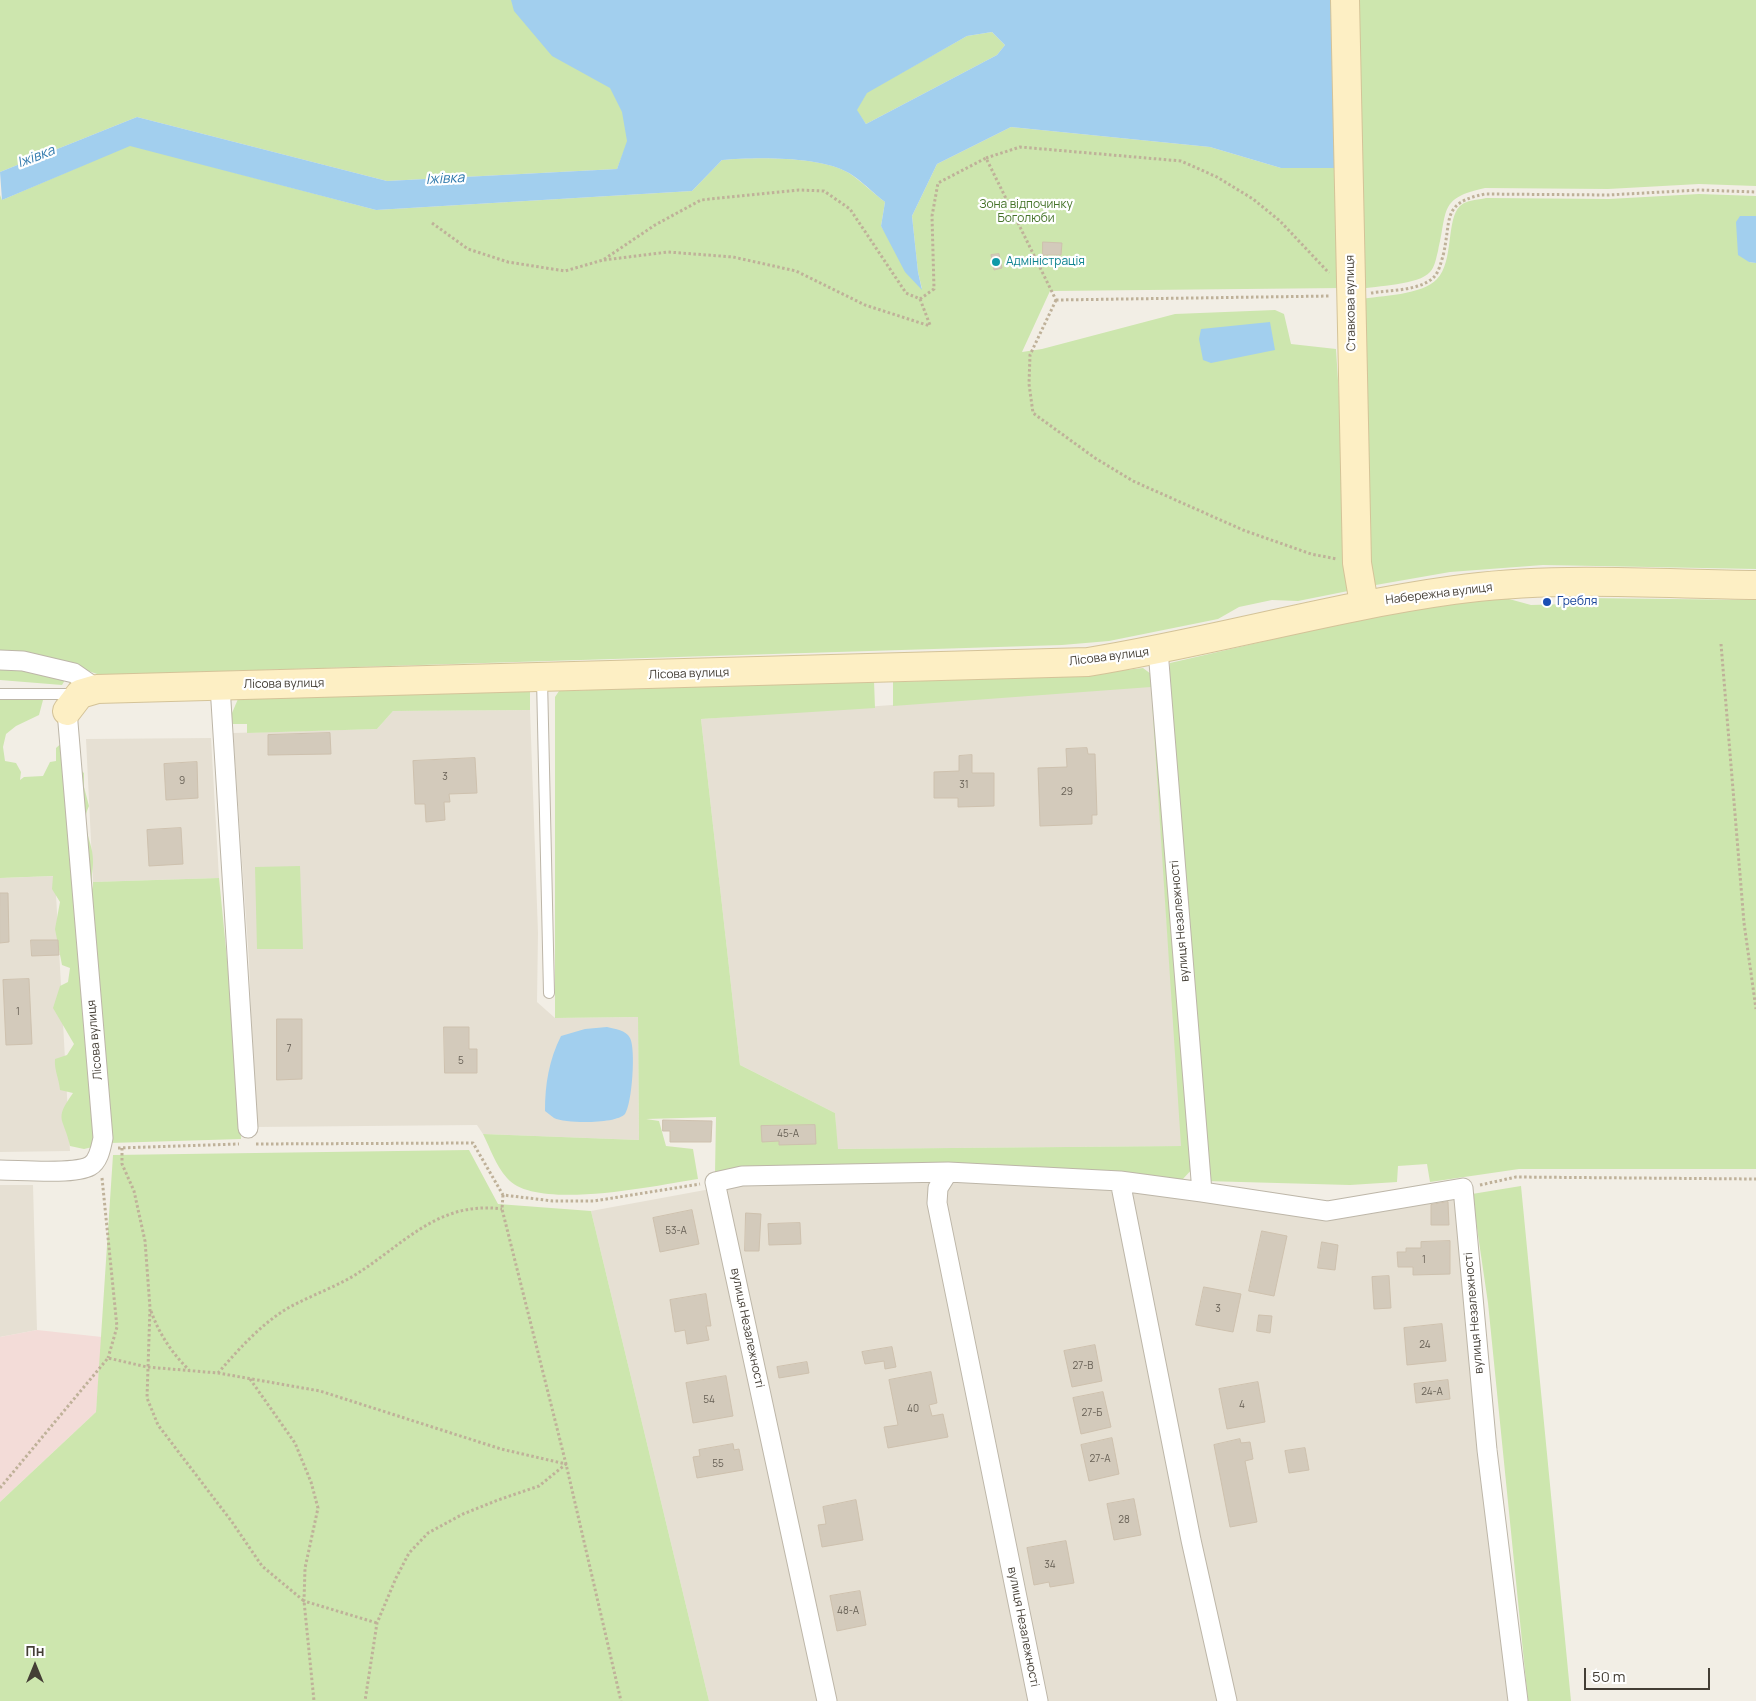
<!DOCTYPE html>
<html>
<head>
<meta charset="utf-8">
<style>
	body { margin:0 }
	#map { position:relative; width:1756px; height:1701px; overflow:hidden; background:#f2eee5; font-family:Manrope,sans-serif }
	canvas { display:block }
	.north { position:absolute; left:10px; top:1641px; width:50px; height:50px; -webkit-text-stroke:4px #fff; paint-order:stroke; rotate:0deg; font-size:14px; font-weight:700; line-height:20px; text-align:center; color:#443e35 }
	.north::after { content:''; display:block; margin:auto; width:18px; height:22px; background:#443e35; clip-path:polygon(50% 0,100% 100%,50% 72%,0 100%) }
	.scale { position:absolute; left:1584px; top:1668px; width:126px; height:22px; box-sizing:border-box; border:2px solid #443e35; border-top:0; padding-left:6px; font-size:15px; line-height:18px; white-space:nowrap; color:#443e35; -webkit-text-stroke:4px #fff; paint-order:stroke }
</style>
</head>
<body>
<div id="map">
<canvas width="1756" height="1701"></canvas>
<div class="north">Пн</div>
<div class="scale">50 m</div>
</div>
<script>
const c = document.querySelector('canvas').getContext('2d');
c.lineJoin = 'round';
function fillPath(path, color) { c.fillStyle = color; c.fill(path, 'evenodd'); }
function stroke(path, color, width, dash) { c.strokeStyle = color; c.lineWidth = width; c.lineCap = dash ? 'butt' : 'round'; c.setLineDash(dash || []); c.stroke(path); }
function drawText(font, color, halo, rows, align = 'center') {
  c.font = font + ' Manrope,sans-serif'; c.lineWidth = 4.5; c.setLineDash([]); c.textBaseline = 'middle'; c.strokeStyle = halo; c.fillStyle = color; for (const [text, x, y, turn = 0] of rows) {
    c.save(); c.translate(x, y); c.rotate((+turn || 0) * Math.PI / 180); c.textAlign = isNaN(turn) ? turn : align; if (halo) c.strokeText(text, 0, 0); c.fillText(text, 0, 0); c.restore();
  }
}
fillPath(new Path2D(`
	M1151 686 1182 1146 837 1149 835 1113 740 1065 701 719Z
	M530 710 538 933 537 1002 555 1018 638 1017 639 1140 483 1134 477 1125 255 1127 249 961 233 733 377 729 393 711Z
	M211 738 219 878 93 882 86 739Z
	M55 876 70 1151 0 1152V878Z
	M948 1179 1110 1187 1327 1221 1457 1199 1510 1701H709L591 1211 743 1183Z
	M0 1185H33L37 1330 0 1337Z`), '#e6e0d3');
fillPath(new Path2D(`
	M37 1330 102 1337 96 1412 0 1502V1337Z`), '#f3dcd8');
fillPath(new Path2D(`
	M0 0H636L653 78 617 169 387 181 137 117 0 172Z
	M1326 0 1342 288 1050 291 1022 352 1042 349 1175 314 1275 310 1284 314 1291 344 1336 349 1350 570 1353 590 1298 601 1272 600 1239 607 1218 619 1109 641 1062 645 100 675 77 667 0 653V195L2 200 130 145 376 210 692 191 722 160C755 157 820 156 849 173 861 181 873 193 885 202L881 226 922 289 918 272 912 216 937 164 1011 127 1210 147 1281 168Z
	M1355 0H1756V186L1699 184 1608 189 1485 188C1438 198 1448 211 1438 251 1436 258 1435 267 1430 272 1419 285 1376 286 1359 289Z
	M992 32 1005 45 997 55 866 124 856 110 867 92 967 36Z
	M1699 194 1756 196V216H1740L1749 262 1756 263V569L1543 565 1450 572 1370 586 1360 299C1380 296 1423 295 1437 279 1454 262 1446 219 1460 206 1466 200 1478 200 1486 198L1609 199Z
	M1585 598 1756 600V1169H1519L1430 1182 1427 1164 1398 1166 1397 1182 1350 1185 1205 1181 1166 670 1170 669V663L1374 616 1437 605 1490 599H1509L1531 605 1567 604Z
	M0 668H19L65 680 62 685 0 680Z
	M1143 668 1151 674 1194 1167 1182 1180 715 1173 716 1117 646 1119 659 1121 666 1146 693 1149 698 1179C658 1185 535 1212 507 1178 496 1166 490 1148 483 1134L639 1140 638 1017 555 1018V697L559 691 874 681 875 708 701 719 740 1065 835 1113 838 1149 1181 1146 1151 687 893 706V682L1072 676Z
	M530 689V710L393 711 377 729 247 733V724H232V713L238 699Z
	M0 698H39L43 700 39 715 16 726 6 734 3 747 5 761 16 763 21 772 20 780 24 777 43 776 50 762 56 761V748L64 741H76L81 754 78 768 84 773V787L89 806C79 826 94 842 93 862 93 872 90 880 93 890V882L219 878 237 1060 241 1139 110 1143 84 1149 70 1146C64 1117 53 1121 73 1093L60 1090C59 1078 54 1070 55 1059L67 1055 74 1044 53 1008 60 986 68 982 70 968 62 965 55 929 60 902 52 889 53 876 0 878Z
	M300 866 303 949H257L255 867Z
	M469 1150 498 1204 591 1211 709 1701H0V1502L96 1412 113 1155Z
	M1521 1186 1571 1701H1528L1488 1303 1472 1194Z`), '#cde6ae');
fillPath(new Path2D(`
	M511 0H1337L1341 168H1281L1210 147 1011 127 937 164 912 216 918 272 922 290 905 272 881 226 885 202C873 193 861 180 849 173 819 156 756 157 722 160L692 191 376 210 130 146 2 200 0 172 137 117 387 181 617 169 627 141 622 112 610 88 552 56 514 11ZM992 32 1005 45 997 55 866 124 857 110 867 93 967 36Z
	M1740 216H1756V263L1749 262 1738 255 1736 222Z
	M1270 322 1275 350 1211 363 1203 360 1199 339 1201 329Z
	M607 1027C615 1029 626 1030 630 1038 636 1049 632 1104 625 1114 616 1124 567 1124 554 1118 551 1116 548 1113 545 1111 545 1084 549 1060 561 1036L585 1029Z`), '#a2cfee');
const building = new Path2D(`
	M1043 242 1062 243 1061 255H1043Z
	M999 254 1002 268 994 270 991 255Z
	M330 733 331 754 268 755V735Z
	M1087 748 1088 754H1095L1097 815H1092V824L1040 826 1038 768 1067 767 1066 749Z
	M972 755V773H994V806L958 807V798H934V772L959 771V756Z
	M475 758 477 793 449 794 450 802H444L445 820 426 822 425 804H415L413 761Z
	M197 762 198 798 166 800 164 764Z
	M181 828 183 864 149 866 147 830Z
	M0 893H8L9 942 0 943Z
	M31 940H58L59 955 32 956Z
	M29 979 32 1044 6 1045 3 980Z
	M277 1019H302V1079L277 1080Z
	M444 1027H469V1049H477V1073H445Z
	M663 1120 712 1121 711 1142H670V1131H663Z
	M815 1125 816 1144 779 1145V1141L762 1142 761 1126Z
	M1448 1202 1449 1225H1431V1205Z
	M692 1210 699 1244 660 1252 653 1218Z
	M746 1213 761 1214 759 1251H745Z
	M800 1223 801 1244 769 1245 768 1224Z
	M1262 1231 1287 1236 1274 1296 1249 1291Z
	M1450 1241V1274L1413 1275V1267H1398L1397 1252H1406V1248H1421V1242Z
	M1322 1242 1338 1245 1335 1270 1318 1268Z
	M1389 1276 1391 1308 1374 1309 1372 1277Z
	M1204 1287 1241 1294 1233 1332 1196 1325Z
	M706 1294 711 1326H706L709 1340 687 1344 685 1330 675 1332 670 1300Z
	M1259 1315 1272 1316 1270 1333 1257 1331Z
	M1442 1324 1446 1361 1407 1365 1404 1328Z
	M1095 1345 1102 1381 1072 1387 1064 1351Z
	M892 1347 896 1367 885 1369 884 1361 865 1364 862 1352Z
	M807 1362 809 1373 779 1378 777 1367Z
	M931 1372 937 1403 929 1405 932 1416 943 1414 948 1437 888 1448 884 1427 898 1425 889 1380Z
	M726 1376 733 1416 693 1423 686 1383Z
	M1448 1380 1450 1399 1416 1403 1414 1384Z
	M1258 1382 1265 1422 1227 1429 1219 1389Z
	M1103 1392 1111 1427 1081 1434 1073 1398Z
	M1112 1438 1119 1474 1089 1481 1081 1445Z
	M1240 1439 1241 1443 1250 1442 1253 1459 1245 1461 1257 1522 1230 1527 1214 1445Z
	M733 1444 734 1450 739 1449 743 1470 697 1478 693 1457 700 1456 699 1450Z
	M1305 1448 1309 1470 1289 1473 1285 1451Z
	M1134 1499 1141 1535 1114 1540 1107 1504Z
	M856 1500 863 1540 822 1547 818 1525 826 1524 823 1507Z
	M1066 1541 1074 1583 1050 1587 1049 1582 1034 1585 1027 1548Z
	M860 1591 866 1625 837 1631 830 1596Z`);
fillPath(building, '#d3cabb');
stroke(building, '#cec1ae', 1);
const lane = new Path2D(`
	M542 679 549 993
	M0 694H76`);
const street = new Path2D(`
	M1158 650 1202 1192 1327 1211 1463 1188 1487 1450 1518 1701
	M0 660 23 661 74 673 97 689
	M220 686 248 1128
	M0 1170C20 1170 74 1175 90 1166 99 1161 101 1147 103 1138L67 711
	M948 1172 938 1188 937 1203 1038 1701
	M1120 1181 1191 1540 1227 1701
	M827 1701 715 1182 742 1176 948 1172 1120 1181 1202 1192`);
const secondary = new Path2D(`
	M1345 0 1357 563 1364 604
	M67 711 80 694 97 689 1088 662C1211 642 1331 607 1454 590 1551 576 1658 584 1756 585`);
stroke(lane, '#bdb6a8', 12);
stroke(street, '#bdb6a8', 21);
stroke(secondary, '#d4c398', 30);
stroke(new Path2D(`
	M986 158 1020 147 1181 161 1217 177 1253 199 1280 221 1329 273
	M432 223 468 249 508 262 565 271 603 260 655 225 701 200 799 190 824 191 850 209 906 293 920 299 934 289 932 216 938 183 986 158 1056 300
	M604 260 668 252 733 257 796 271 865 305 930 326
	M1371 293C1390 290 1420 291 1434 277 1439 272 1441 262 1443 256 1452 218 1441 203 1485 194L1608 195 1699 190 1756 192
	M920 299 930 325
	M1056 300 1330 296
	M1056 300 1030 355 1029 384 1033 413 1095 458 1133 481 1243 530 1311 554 1337 559
	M1721 644 1744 923 1756 1009
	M256 1144 473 1143 503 1195 553 1201H594L700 1184
	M118 1148 239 1144
	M122 1148V1164L134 1191 145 1241 150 1308 147 1398 158 1425 232 1522 262 1566 304 1601 314 1701
	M102 1178 117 1327 108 1358
	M1480 1185 1516 1177 1756 1179
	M503 1195 502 1209 566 1464 621 1701
	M151 1311C159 1334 172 1353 189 1370
	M218 1373C238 1350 261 1324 288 1308 308 1297 330 1289 350 1278 401 1248 436 1200 502 1209
	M250 1379 295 1443 311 1482 318 1508 305 1568 304 1601 377 1623
	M0 1488 108 1358 147 1367 218 1373 320 1391 501 1449 566 1464 539 1486 498 1500 463 1514 428 1533 409 1553 396 1578 377 1623 365 1701`), '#bfb199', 3, [2.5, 2.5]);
stroke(lane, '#fff', 10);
stroke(street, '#fff', 19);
stroke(secondary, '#fdefc4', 28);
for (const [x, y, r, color] of [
	[996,262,5,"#0f9aa8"],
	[1547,602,5,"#1a4fb4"]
]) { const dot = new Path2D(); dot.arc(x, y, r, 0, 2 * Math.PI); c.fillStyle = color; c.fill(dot); stroke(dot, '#fff', 2); }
drawText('10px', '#686156', null, [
	["3",445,777],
	["9",182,781],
	["31",964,785],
	["29",1067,792],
	["1",18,1012],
	["7",289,1049],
	["5",461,1061],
	["45-А",788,1134],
	["53-А",676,1231],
	["1",1424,1260],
	["3",1218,1309],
	["24",1425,1345],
	["27-В",1083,1366],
	["24-А",1432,1392],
	["54",709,1400],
	["4",1242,1405],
	["40",913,1409],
	["27-Б",1092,1413],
	["27-А",1100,1459],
	["55",718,1464],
	["28",1124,1520],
	["34",1050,1565],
	["48-А",848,1611]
]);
drawText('12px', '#46742a', '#fff', [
	["Зона відпочинку",1026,205],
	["Боголюби",1026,219]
]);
drawText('12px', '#0d838f', '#fff', [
	["Адміністрація",1006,262]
], 'left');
drawText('12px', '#443e35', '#fff', [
	["Ставкова вулиця",1351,303,-91],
	["Набережна вулиця",1439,594,-7],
	["Лісова вулиця",1109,657,-7],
	["Лісова вулиця",689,674,-2],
	["Лісова вулиця",284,684,-1],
	["вулиця Незалежності",1180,921,-95],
	["Лісова вулиця",95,1040,-95],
	["вулиця Незалежності",1474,1313,-95],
	["вулиця Незалежності",747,1328,78],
	["вулиця Незалежності",1023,1627,79]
]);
drawText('12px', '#164399', '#fff', [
	["Гребля",1557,602]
], 'left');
drawText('italic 14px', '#317aad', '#fff', [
	["Іжівка",36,157,-21],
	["Іжівка",445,179,-3]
]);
</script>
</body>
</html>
